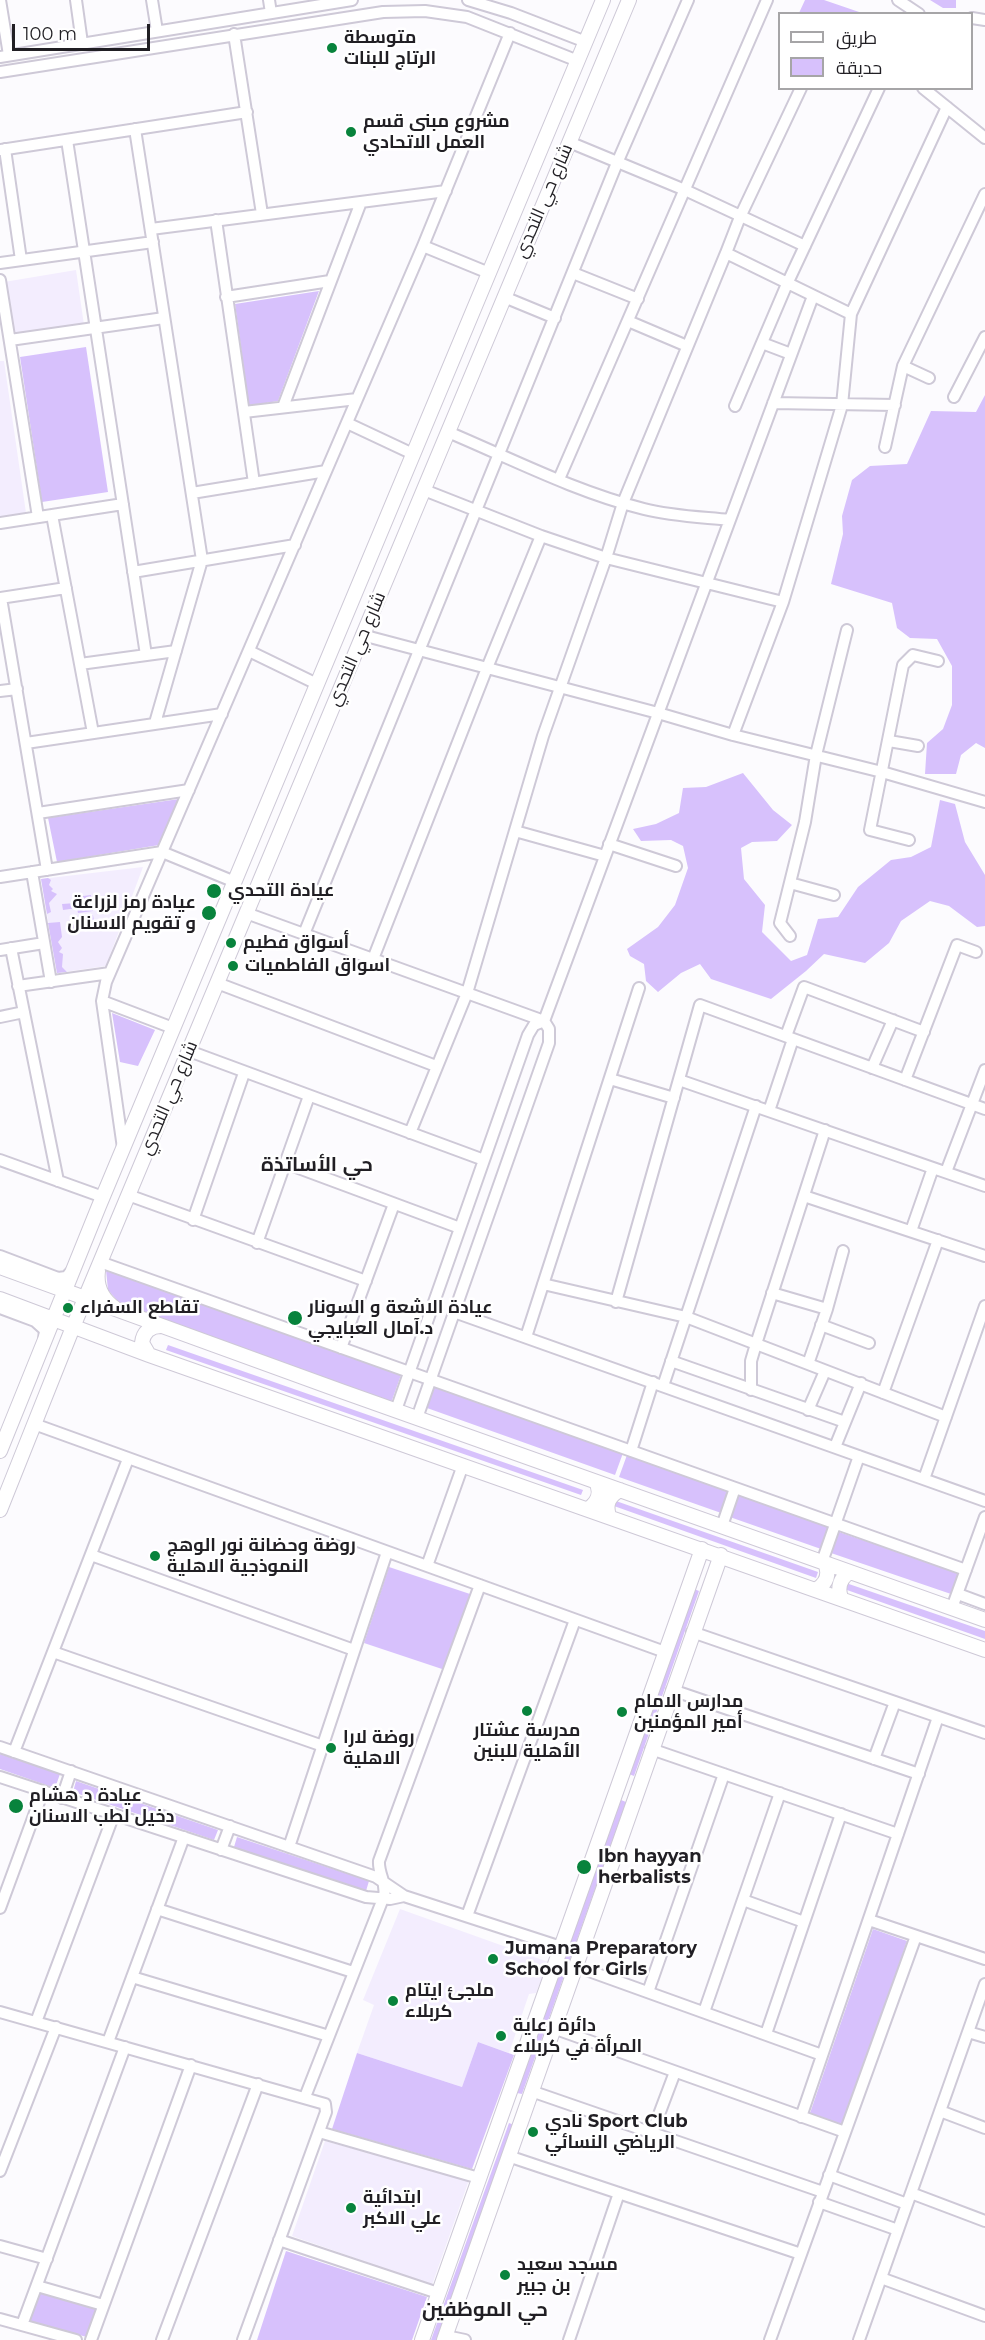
<!DOCTYPE html>
<html>
<head>
<meta charset="utf-8">
<style>
	body { margin:0 }
	#map { position:relative; width:985px; height:2340px; overflow:hidden; background:#fcfbfe; font-family:Montserrat,Cairo,sans-serif }
	canvas { display:block }
	.legend { position:absolute; left:778px; top:12px; width:195px; height:78px; box-sizing:border-box; background:#fff; border:2px solid #a6a5a7; margin:0; padding:8px 10px; list-style:none; font-size:18px; color:#211f24 }
	.legend li { display:flex; align-items:center; gap:12px; height:30px }
	.legend b { width:30px; border:2px solid #a6a5a7 }
	.scale { position:absolute; left:12px; top:24px; width:138px; height:27px; box-sizing:border-box; border:3px solid #211f24; border-top:0; padding-left:8px; font-size:18px; line-height:21px; white-space:nowrap; color:#211f24; -webkit-text-stroke:4px #fff; paint-order:stroke }
</style>
</head>
<body>
<div id="map">
<canvas width="985" height="2340"></canvas>
<ul class="legend">
<li><b style="height:8px;background:#fff"></b>طريق</li>
<li><b style="height:16px;background:#d7c1fc"></b>حديقة</li>
</ul>
<div class="scale">100 m</div>
</div>
<script>
const c = document.querySelector('canvas').getContext('2d');
c.lineJoin = 'round';
function fillPath(path, color) { c.fillStyle = color; c.fill(path, 'evenodd'); }
function stroke(path, color, width, dash) { c.strokeStyle = color; c.lineWidth = width; c.lineCap = dash ? 'butt' : 'round'; c.setLineDash(dash || []); c.stroke(path); }
function drawText(font, color, halo, rows, align = 'center') {
  c.font = font + ' Montserrat,Cairo,sans-serif'; c.lineWidth = 5; c.setLineDash([]); c.textBaseline = 'middle'; c.strokeStyle = halo; c.fillStyle = color; for (const [text, x, y, turn = 0] of rows) {
    c.save(); c.translate(x, y); c.rotate((+turn || 0) * Math.PI / 180); c.textAlign = isNaN(turn) ? turn : align; if (halo) c.strokeText(text, 0, 0); c.fillText(text, 0, 0); c.restore();
  }
}
fillPath(new Path2D(`
	M76 270 84 325 14 338 4 282Z
	M0 361H4L26 513 0 517Z
	M143 867 106 966 57 973 41 879Z
	M400 1909 548 1962 536 1993 529 1994 509 2053 478 2042 462 2087 357 2053 374 2005 363 2000Z
	M325 2141 469 2180 432 2285 292 2236Z`), '#f3edfe');
fillPath(new Path2D(`
	M805 0H824L862 13H799Z
	M930 0H956V8H943Z
	M319 291 278 401 249 406 235 304Z
	M86 347 108 492 42 502 20 357Z
	M985 395V748L976 743 961 755 956 774H925L927 743 943 729 952 705V666L937 639 910 638 897 628 892 603 831 584 843 534 842 516 852 480 870 466 907 464 931 411 976 412Z
	M743 773 773 810 792 825 777 841 752 842 741 848 744 879 765 905 762 932 791 961 807 955 818 919 838 917 858 887 891 860 911 857 931 847 940 800 955 804 965 842 985 875V926L977 927 949 906 930 901 901 921 889 943 865 963 824 954 806 971 771 999 711 979 700 964 681 973 658 992 646 981 644 964 630 956 627 949 658 927 675 905 688 868 683 846 671 840 641 841 633 829 656 824 679 813 683 788 706 787Z
	M179 799 159 845 57 862 48 818Z
	M48 878 51 880 49 885 53 889 51 891 57 894 49 903 51 912 47 914 41 879Z
	M91 895 93 911 78 913 77 908 63 910 62 904 76 903 75 897Z
	M93 915 95 927 67 932 66 925 80 923V917Z
	M60 922 62 937 58 942 62 948 59 952 63 954 62 967 67 972 57 973 48 923Z
	M112 1013 155 1030 138 1066 120 1062Z
	M106 1270 401 1375 391 1403 124 1308 108 1290Z
	M168 1345 583 1490 581 1495 166 1350Z
	M434 1387 623 1453 615 1475 427 1408Z
	M627 1455 731 1492 724 1514 619 1477Z
	M735 1494 830 1527 821 1549 727 1516Z
	M616 1501 818 1572 816 1578 614 1506Z
	M839 1532 959 1573 951 1594 831 1553Z
	M389 1567 470 1594 445 1670 364 1643Z
	M846 1583 985 1631V1639L847 1590 845 1589Z
	M694 1589 699 1591 634 1776 629 1774Z
	M0 1754 60 1774 55 1788 0 1769Z
	M76 1781 218 1830 214 1840 73 1792Z
	M621 1800 626 1802 522 2094 517 2093Z
	M237 1837 369 1881 366 1891 234 1847Z
	M873 1929 907 1941 843 2128 809 2116Z
	M478 2042 514 2055 472 2169 332 2129 357 2053 462 2087Z
	M509 2123 514 2125 437 2340H431Z
	M286 2251 427 2297 412 2340H257Z
	M40 2290 98 2308 87 2337 28 2322Z`), '#d7c1fc');
const minor = new Path2D(`
	M0 0 9 55
	M76 0 82 43
	M152 0 157 31
	M269 0 271 13
	M468 0 511 13 586 42
	M898 0 919 14
	M972 18 985 20
	M234 34 262 214
	M0 57 352 0
	M0 72 383 12 425 11 467 17 578 61
	M801 88 740 217 726 253 851 314
	M923 88 985 138
	M135 129 202 560 155 723
	M67 140 146 655
	M569 142 685 190 805 246
	M5 149 21 260
	M0 150 247 112
	M216 220 254 483
	M151 229 446 191
	M423 246 489 273
	M0 263 153 242
	M573 273 638 299
	M0 280 38 517
	M226 297 330 281
	M504 297 555 318
	M628 321 687 346
	M10 340 164 318
	M762 343 791 354
	M903 366 929 378
	M954 397 985 337
	M773 403 895 405
	M735 406 787 284 879 88
	M283 407 361 202
	M244 412 357 399
	M347 423 413 454
	M448 432C512 459 576 492 644 509 671 516 701 517 730 520
	M885 447 903 366 985 194
	M559 479 767 0
	M424 490 541 536 606 558 783 602
	M192 493 326 471
	M52 515 93 733
	M0 523 123 504
	M133 572 295 545
	M0 598 66 588
	M1 598 47 870
	M362 635 658 713 733 735 882 772 985 802
	M249 651 317 684
	M80 664 176 651
	M0 691 17 689
	M733 735 783 602 842 405 851 314 947 107
	M889 741 918 746
	M26 743 222 714
	M38 813 189 790
	M515 831 605 856
	M909 840 870 830 903 665 913 655 938 661
	M609 844 676 866
	M32 872 51 982
	M0 877 162 852 235 882
	M790 883 834 895
	M246 913 544 1021 549 1029V1043L417 1418
	M304 934 617 163 688 0
	M790 936 780 923 805 822 816 755 847 630
	M11 948 58 1181
	M0 950 44 943
	M373 959 487 668 541 536
	M217 983 436 1066
	M18 986 110 973
	M102 1001 173 1028
	M0 1017 24 1012
	M786 1036 804 987 924 1032
	M189 1051 484 1160
	M872 1068 893 1020
	M610 1079 674 1098
	M679 1080 985 1186
	M905 1080 957 945 976 952
	M769 1111 793 1039
	M410 1133 467 993 543 736 606 558 623 503 726 253
	M123 1148 102 1001 106 982 423 246 510 33
	M0 1160 103 1197
	M285 1163 460 1228
	M946 1172 985 1070
	M128 1195 366 1281
	M804 1196 985 1256
	M193 1220 244 1073
	M911 1231 933 1168
	M257 1243 309 1096
	M0 1256 58 1278 66 1277 72 1271
	M100 1262 966 1570
	M543 1284 686 1317 946 1417
	M772 1293 827 1309
	M616 1302 700 1005 985 1109
	M0 1308 35 1321 45 1330 44 1339
	M454 1312 985 1501
	M821 1325 869 1343
	M526 1337 639 988
	M341 1348 394 1204
	M671 1361 845 1422
	M808 1364 827 1309 843 1251
	M663 1386 756 1106
	M751 1390V1361L756 1344 825 1130
	M883 1393 938 1240
	M396 1410 528 1035 534 1025 544 1021 813 296
	M808 1410 825 1371
	M34 1424 665 1652
	M835 1447 861 1383
	M631 1451 653 1382
	M924 1479 985 1306
	M722 1526 735 1488
	M91 1555 354 1650
	M822 1562 859 1456
	M427 1566 463 1465
	M958 1594 985 1604
	M952 1608 985 1517
	M692 1632 985 1733
	M53 1652 323 1746
	M672 1690 919 1774
	M0 1747 376 1877 404 1896 561 1947
	M651 1749 898 1834
	M14 1752 128 1459
	M874 1759 895 1702
	M0 1777 366 1897 390 1899 404 1896
	M62 1798 71 1771
	M289 1847 387 1552
	M221 1850 230 1826
	M743 1900 804 1922
	M0 1908 43 1791
	M157 1909 353 1972
	M467 1916 575 1620
	M869 1920 985 1959
	M575 1966 822 2055
	M132 1977 329 2036
	M648 1992 724 1774
	M0 2012 325 2104 326 2112 243 2340
	M704 2012 780 1793
	M36 2022 114 1814
	M553 2028 845 2132
	M968 2032 985 2037
	M766 2034 841 1814
	M108 2042 184 1837
	M531 2091 823 2192
	M305 2097 384 1896C387 1883 378 1874 379 1861L480 1585
	M940 2111 985 2128
	M801 2117 938 1717
	M319 2132 479 2178
	M652 2133 675 2072
	M508 2156 801 2254
	M0 2171 56 2027
	M829 2175 907 2204
	M911 2193 985 2221
	M819 2202 898 2230
	M279 2240 438 2293
	M0 2246 47 2259
	M881 2278 985 2316
	M37 2286 103 2305
	M0 2319 76 2340
	M22 2325 125 2047
	M446 2336 465 2340
	M91 2340 191 2065
	M162 2340 258 2084
	M569 2340 619 2193
	M770 2340 916 1936
	M859 2340 985 1984`);
const major = new Path2D(`
	M0 1267 341 1391 985 1620
	M98 1271C96 1286 102 1299 115 1308
	M0 1299 149 1355 985 1650
	M149 1355 142 1343C143 1332 150 1326 161 1326
	M0 1451 99 1206 603 0
	M588 1509C598 1502 602 1493 596 1482
	M0 1510 73 1327 629 0
	M609 1516C605 1504 609 1496 620 1490
	M817 1589C827 1583 830 1574 825 1563
	M841 1598C837 1587 840 1578 850 1572
	M422 2340 702 1549
	M444 2340 721 1555`);
stroke(minor, '#cec9d7', 14);
stroke(major, '#cec9d7', 16);
stroke(minor, '#fff', 10);
stroke(major, '#fff', 14);
for (const [x, y, r, color] of [
	[332,48,6,"#08833c"],
	[351,132,6,"#08833c"],
	[214,891,8,"#08833c"],
	[209,913,8,"#08833c"],
	[231,943,6,"#08833c"],
	[233,966,6,"#08833c"],
	[68,1308,6,"#08833c"],
	[295,1318,8,"#08833c"],
	[155,1556,6,"#08833c"],
	[527,1711,6,"#08833c"],
	[622,1712,6,"#08833c"],
	[331,1748,6,"#08833c"],
	[16,1806,8,"#08833c"],
	[584,1867,8,"#08833c"],
	[493,1959,6,"#08833c"],
	[393,2001,6,"#08833c"],
	[501,2036,6,"#08833c"],
	[533,2132,6,"#08833c"],
	[351,2208,6,"#08833c"],
	[505,2275,6,"#08833c"]
]) { const dot = new Path2D(); dot.arc(x, y, r, 0, 2 * Math.PI); c.fillStyle = color; c.fill(dot); stroke(dot, '#fff', 2); }
drawText('bold 18px', '#211f24', '#fff', [
	["متوسطة",344,38],
	["الرتاج للبنات",344,59],
	["مشروع مبنى قسم",363,122],
	["العمل الاتحادي",363,143],
	["عيادة التحدي",228,891],
	["عيادة رمز لزراعة",196,903,"right"],
	["و تقويم الاسنان",196,924,"right"],
	["أسواق فطيم",243,943],
	["اسواق الفاطميات",245,966],
	["تقاطع السفراء",80,1308],
	["عيادة الاشعة و السونار",308,1308],
	["د.آمال العبايجي",308,1329],
	["روضة وحضانة نور الوهج",167,1546],
	["النموذجية الاهلية",167,1567],
	["مدارس الامام",634,1702],
	["أمير المؤمنين",634,1723],
	["مدرسة عشتار",527,1731,"center"],
	["الأهلية للبنين",527,1752,"center"],
	["روضة لارا",343,1738],
	["الاهلية",343,1759],
	["عيادة د هشام",29,1796],
	["دخيل لطب الاسنان",29,1817],
	["Ibn hayyan",598,1857],
	["herbalists",598,1878],
	["Jumana Preparatory",505,1949],
	["School for Girls",505,1970],
	["ملجئ ايتام",405,1991],
	["كربلاء",405,2012],
	["دائرة رعاية",513,2026],
	["المرأة في كربلاء",513,2047],
	["نادي Sport Club",545,2122],
	["الرياضي النسائي",545,2143],
	["ابتدائية",363,2198],
	["علي الاكبر",363,2219],
	["مسجد سعيد",517,2265],
	["بن جبير",517,2286]
], 'left');
drawText('18px', '#211f24', '#fff', [
	["شارع حي التحدي",544,201,-67],
	["شارع حي التحدي",357,649,-67],
	["شارع حي التحدي",169,1098,-67]
]);
drawText('bold 20px', '#211f24', '#fff', [
	["حي الأساتذة",317,1165],
	["حي الموظفين",485,2310]
]);
</script>
</body>
</html>
